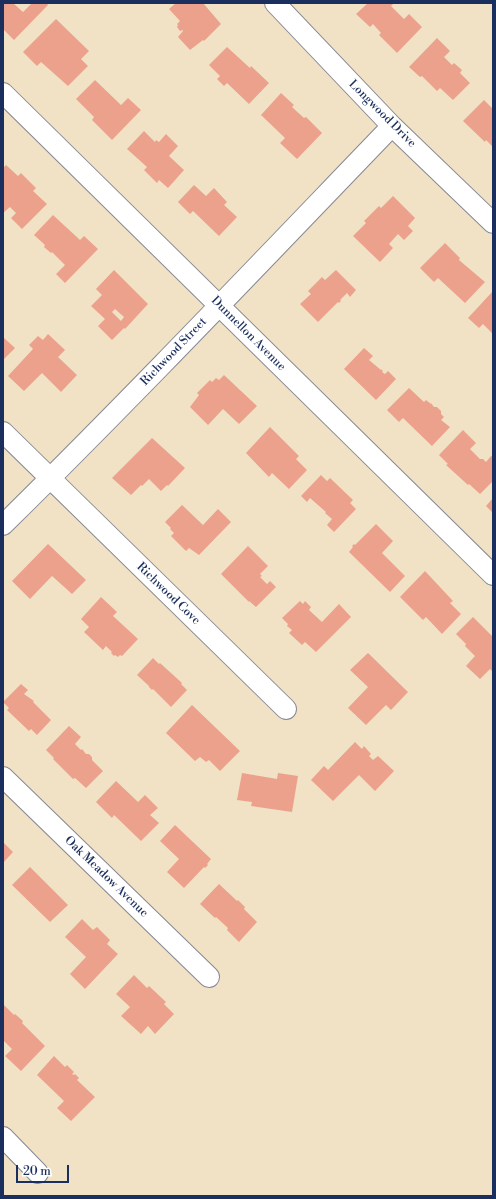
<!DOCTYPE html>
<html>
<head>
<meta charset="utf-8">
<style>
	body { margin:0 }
	#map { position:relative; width:496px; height:1199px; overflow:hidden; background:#f1e2c5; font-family:"Libre Bodoni",serif }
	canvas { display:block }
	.frame { position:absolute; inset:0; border:4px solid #1b2f5e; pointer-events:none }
	.scale { position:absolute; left:16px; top:1165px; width:53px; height:18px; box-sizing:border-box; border:2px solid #1b2f5e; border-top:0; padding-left:5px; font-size:12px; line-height:14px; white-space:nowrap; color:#1b2f5e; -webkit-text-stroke:3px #fff; paint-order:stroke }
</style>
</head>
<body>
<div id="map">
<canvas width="496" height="1199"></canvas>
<div class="frame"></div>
<div class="scale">20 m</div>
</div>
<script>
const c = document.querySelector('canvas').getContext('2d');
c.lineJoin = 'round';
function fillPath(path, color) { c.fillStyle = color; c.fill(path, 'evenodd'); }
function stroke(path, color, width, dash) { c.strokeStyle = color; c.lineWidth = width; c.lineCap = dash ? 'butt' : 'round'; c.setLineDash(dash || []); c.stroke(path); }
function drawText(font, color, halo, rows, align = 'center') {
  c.font = font + ' "Libre Bodoni",serif'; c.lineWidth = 3.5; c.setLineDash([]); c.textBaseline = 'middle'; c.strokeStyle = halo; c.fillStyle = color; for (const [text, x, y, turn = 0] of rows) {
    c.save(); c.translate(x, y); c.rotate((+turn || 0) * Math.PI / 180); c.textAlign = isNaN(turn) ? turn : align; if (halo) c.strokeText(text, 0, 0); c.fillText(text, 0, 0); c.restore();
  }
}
fillPath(new Path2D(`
	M3 3H13L23 12 32 3H47L48 5 14 40 3 29Z
	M176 3H203L221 24 204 41 203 40 190 50 178 37 183 31V30L180 31 177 27 178 25 177 24 180 21 169 9Z
	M368 3H394L391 6 404 19 409 14 422 27 397 53 379 35 381 33 373 24 370 27 356 14Z
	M56 19 89 51 81 59 88 66 68 86 41 62 37 66 23 52Z
	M437 38 450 51 444 57 452 65 454 63 462 70 460 73 470 83 453 100 440 88 437 91 422 76 420 77 409 67Z
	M227 47 250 68 251 66 269 83 249 104 227 83 224 86 217 79 220 76 209 65Z
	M95 80 121 105 128 98 141 110 112 140 92 120 94 117 76 99Z
	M281 93 294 105 292 107 304 118 306 117 322 133 297 159 280 143 285 138 261 115Z
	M484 100 493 109V147L486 140 485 142 463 121Z
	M144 131 155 142 156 140 159 142 166 134 178 146 169 156 184 170 168 188 159 180 157 183 144 170 147 167 127 149Z
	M6 165 18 176 21 173 36 188 33 191 47 204 22 229 11 218 16 213 10 207 3 213V168Z
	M194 185 206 196 214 188 227 202 224 205 237 217 219 236 193 211 190 214 178 202Z
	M393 196 415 218 408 226 413 231 404 240 398 234 389 244 393 248 380 262 353 236 366 223 364 221 379 206 381 208Z
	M53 215 80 240 84 236 98 249 65 283 56 274 65 265 52 252 51 253 44 247 45 245 34 235Z
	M445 243 460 258 459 260 485 282 465 303 438 278 434 282 420 268Z
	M114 270 148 304 125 329 124 328 112 340 98 326 105 319 91 306 102 295 96 289ZM115 309 124 317 121 321 112 312Z
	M336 270 356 290 350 297 347 293 340 300 341 301 339 303 338 302 318 322 300 304 311 294 308 291 322 277 325 280Z
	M493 291V334L483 324 479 328 468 318Z
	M48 334 65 350 58 357 77 375 61 392 42 373 24 391 8 376 33 349 29 345 38 336 43 340Z
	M3 337 15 348 3 360Z
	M364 348 373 356 369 360 381 370V369L383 371 382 372 385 374 388 371 396 379 376 400 344 369Z
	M224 375 257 406 239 424 223 409 208 425 190 407 199 395 197 393 210 380 212 382 216 378 219 380Z
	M409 388 424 402 426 400 431 404V403L434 407H437L441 411V414L444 417 441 420 450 427 432 446 403 418 399 422 387 410Z
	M270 427 299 456 296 459 307 470 289 489 272 473 269 477 246 453Z
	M463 430 476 443 470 449 480 459H483L486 462 491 456 493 457V481L480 494 469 484 468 485 446 465 448 464 439 455Z
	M152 438 185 468 168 486 167 485 161 491 149 479 142 486 141 485 131 495 112 478Z
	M321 475 327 481 330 478 353 500 350 503 356 509 334 532 327 525 332 519 325 513 326 512 310 498 307 502 301 496Z
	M493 498V513L486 506Z
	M182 505 203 525 218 509 231 522 199 555 189 548 186 551 171 536 174 533 170 529 171 528 165 522Z
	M376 524 393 541 382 553 405 576 390 592 349 552 353 547 352 546 354 544 355 545Z
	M48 544 86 580 72 594 52 576 30 599 12 581Z
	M248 546 268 566 260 574 262 576 260 577 267 584 270 581 276 587 256 607 249 601V602L221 574Z
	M425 571 453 601 450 603 461 614 442 634 426 617 423 620 400 597Z
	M101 597 117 612 113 616 138 639 122 656 120 655 118 657 115 655 114 656 111 653 112 652 106 646 103 650 84 632 89 627 81 619Z
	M300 601 303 604 305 601 311 607 309 610 322 622 339 604 351 617 316 652 305 642 302 645 289 633 292 630 287 626 288 624 282 618Z
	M473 617 493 637V672L490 669 480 679 466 666 475 656 465 646 466 644 456 634Z
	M368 653 408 692 391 710 386 705 366 725 348 708 368 687 350 670Z
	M153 658 159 664 160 663 182 683 181 684 187 690 171 707 153 689 152 690 149 687V686L137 675Z
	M21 684 28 690 24 694 34 701 33 702 51 720 37 735 31 729 29 731 7 710 9 708 3 702Z
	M192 705 240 751 220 771 209 760 206 762 200 757 195 761 166 733Z
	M69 726 81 737 75 744 81 750 82 749 86 754H89L92 757V760L103 771 86 788 75 778 73 779 53 759 54 758 46 750Z
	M355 742 362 749 364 746 371 754 369 756 373 760 378 756 394 771 375 791 359 775 333 801 311 780 324 766 328 770Z
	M242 773 277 779 278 773 298 776 292 812 251 806 252 802 237 800Z
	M116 781 136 800 138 802 145 795 158 808 150 815 159 823 141 841 114 815 112 818 96 802Z
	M175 825 211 859 207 864 208 865 205 868 204 867 184 888 167 872 179 859 160 841Z
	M3 842 13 852 3 863Z
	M30 867 68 905 50 922 12 885Z
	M219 884 235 899 237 901 238 900 245 907 244 909 257 922 239 942 227 930 228 928 216 917 215 918 200 904Z
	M82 919 93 930 97 927 110 940 107 944 118 954 85 989 70 974 86 957 65 937Z
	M134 975 147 988 149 986 166 1002 164 1004 174 1014 155 1034 148 1026 141 1034 121 1016 130 1007 116 994Z
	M3 1004 14 1015 15 1014 23 1021 22 1023 45 1046 21 1071 5 1056 12 1049 3 1040Z
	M54 1056 65 1067 67 1065 74 1072 72 1074 74 1075 75 1074 79 1078 77 1080 95 1097 71 1121 57 1108 64 1101 37 1075Z`), '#eba18c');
const street = new Path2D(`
	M275 3 392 126 493 223
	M3 93 493 575
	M3 432 286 709
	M3 525C135 395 263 260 392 126
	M3 777 209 977
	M3 1137 38 1173`);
stroke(street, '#868892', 22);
stroke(street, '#fff', 20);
drawText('12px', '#1b2f5e', '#fff', [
	["Longwood Drive",382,114,45],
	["Dunnellon Avenue",248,334,45],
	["Richwood Street",174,352,-46],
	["Richwood Cove",168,594,44],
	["Oak Meadow Avenue",106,877,44]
]);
</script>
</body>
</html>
